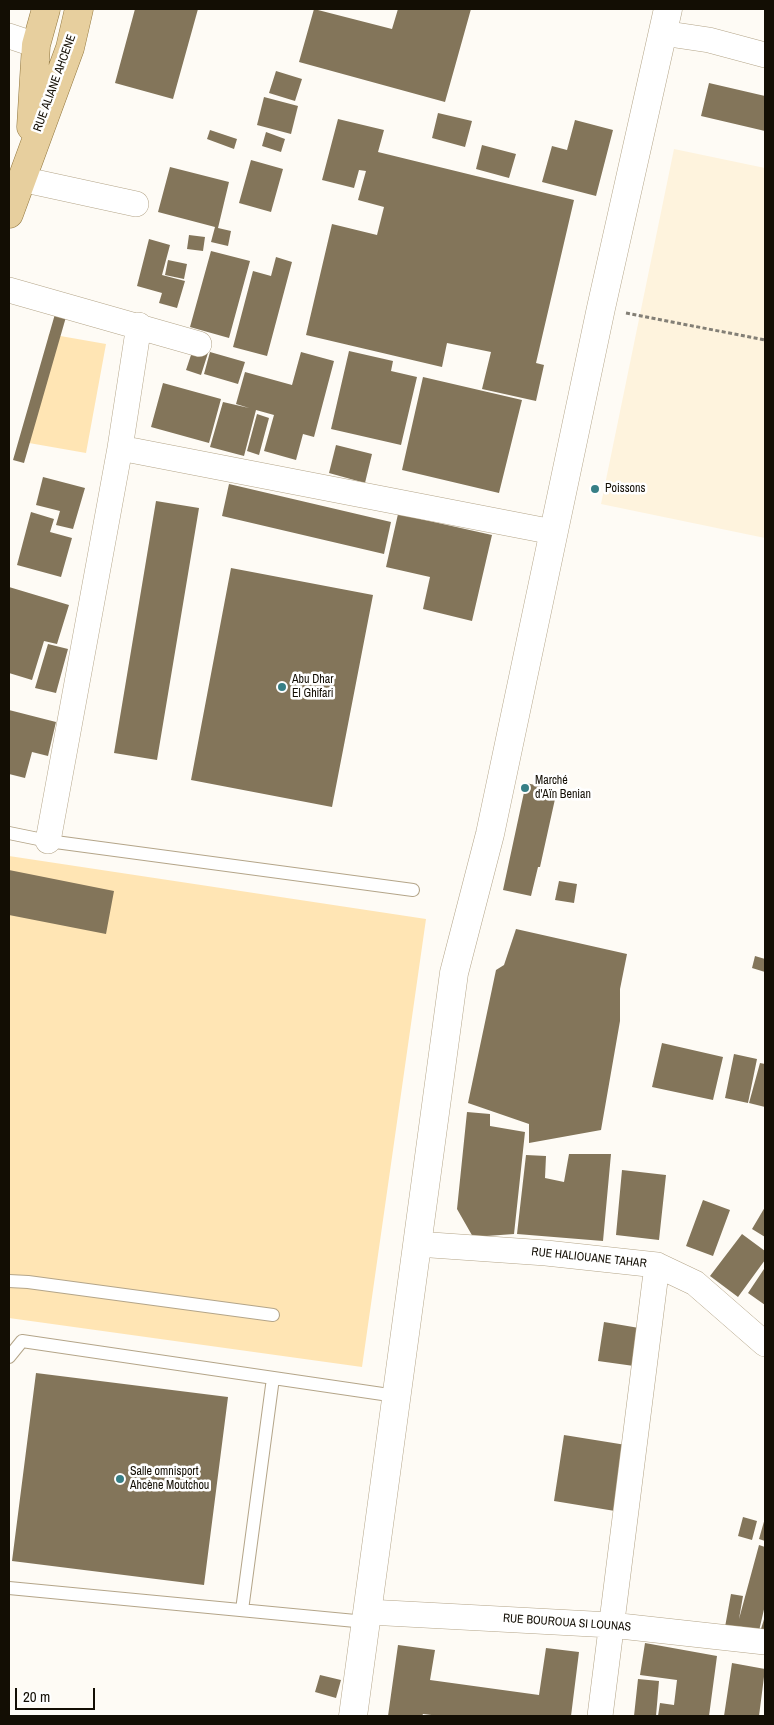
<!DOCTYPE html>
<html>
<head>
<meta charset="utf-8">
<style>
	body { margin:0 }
	#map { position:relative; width:774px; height:1725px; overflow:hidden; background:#fefbf5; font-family:"Archivo Narrow",sans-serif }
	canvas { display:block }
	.frame { position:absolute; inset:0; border:10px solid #130e04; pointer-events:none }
	.scale { position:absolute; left:15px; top:1688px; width:80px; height:22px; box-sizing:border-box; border:2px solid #130e04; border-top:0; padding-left:6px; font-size:15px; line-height:18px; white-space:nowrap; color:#130e04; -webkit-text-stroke:4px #fff; paint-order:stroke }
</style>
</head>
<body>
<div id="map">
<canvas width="774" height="1725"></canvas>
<div class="frame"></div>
<div class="scale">20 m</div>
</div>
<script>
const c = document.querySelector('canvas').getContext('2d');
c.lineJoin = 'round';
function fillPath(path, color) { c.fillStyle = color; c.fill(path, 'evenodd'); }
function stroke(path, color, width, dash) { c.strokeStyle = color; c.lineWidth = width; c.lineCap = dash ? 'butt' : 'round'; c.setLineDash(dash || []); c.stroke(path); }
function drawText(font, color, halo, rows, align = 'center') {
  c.font = font + ' "Archivo Narrow",sans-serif'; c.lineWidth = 5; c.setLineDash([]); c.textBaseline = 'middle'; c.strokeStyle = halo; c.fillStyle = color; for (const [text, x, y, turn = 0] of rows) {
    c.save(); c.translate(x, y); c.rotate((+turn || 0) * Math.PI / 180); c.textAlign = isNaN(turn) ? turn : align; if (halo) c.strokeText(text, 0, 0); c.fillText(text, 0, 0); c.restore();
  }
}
fillPath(new Path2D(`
	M674 149 765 168V538L601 504Z`), '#fef3dd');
fillPath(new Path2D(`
	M49 334 106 344 86 453 29 443Z
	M9 856 426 919 362 1367 9 1318Z`), '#ffe5b4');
fillPath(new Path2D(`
	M135 9H198L173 99 115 83Z
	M314 9 392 29 398 9H471L445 102 299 62Z
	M276 71 302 79 295 101 269 93Z
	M709 83 765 96V131L701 116Z
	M264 97 298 106 291 134 257 125Z
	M438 113 472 121 465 147 432 138Z
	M338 119 384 130 378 152 574 200 536 363 544 365 536 401 482 389 491 352 447 343 442 367 306 335 332 224 377 235 384 207 358 200 366 171 359 170 354 188 322 180Z
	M575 120 613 130 596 196 542 182 552 146 567 150Z
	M210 130 237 139 234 149 207 139Z
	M266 132 285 139 281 152 262 146Z
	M482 145 516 154 509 178 476 169Z
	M251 160 283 169 271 212 239 203Z
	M170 167 229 182 218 228 231 231 228 246 211 242 215 227 158 212Z
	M189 235 205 237 203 251 187 249Z
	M149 239 170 245 162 275 185 281 177 308 159 303 162 293 137 286Z
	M211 251 250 261 229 338 190 327Z
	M276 257 292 262 267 356 233 347 253 271 271 276Z
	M168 260 187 264 184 279 165 275Z
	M55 314 66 317 24 463 13 460Z
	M193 349 208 353 201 375 186 370Z
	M349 351 393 361 391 371 417 377 401 445 331 429Z
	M210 352 245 362 238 384 204 374Z
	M301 352 334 361 314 437 303 434 296 460 264 451 274 415 256 410 244 456 210 447 223 402 249 408 236 404 245 372 292 385Z
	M423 377 522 400 499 493 402 470Z
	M163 383 221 399 209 443 151 427Z
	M257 414 269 418 259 455 247 451Z
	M336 445 372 454 365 483 329 473Z
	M43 477 85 488 73 529 56 525 60 511 36 505Z
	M229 484 391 522 384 554 222 516Z
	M156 501 199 508 157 760 114 753Z
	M31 512 54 519 50 532 72 538 61 577 17 565Z
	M398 514 492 535 472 621 423 609 430 577 386 567Z
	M231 568 373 595 332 807 191 780Z
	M9 587 69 605 57 644 44 641 32 680 9 673Z
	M48 644 68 649 56 693 35 688Z
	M9 710 56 722 48 756 32 752 25 778 9 774Z
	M526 783 557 790 540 867H538L531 896 503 890Z
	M9 870 114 891 106 934 9 915Z
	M559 881 577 884 574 903 555 900Z
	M516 929 627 954 620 989V1021L601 1130 529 1143V1124L468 1103 496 970 504 965Z
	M755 956 765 959V972L752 968Z
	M662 1043 723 1057 713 1100 652 1087Z
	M734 1054 757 1059 748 1103 725 1098Z
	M760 1063 765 1064V1107L749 1103Z
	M467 1112 490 1114V1126L525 1132 514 1234 473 1237 457 1209Z
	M569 1154H611L603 1241 517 1234 526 1155 546 1156 545 1178 564 1182Z
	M622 1170 666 1175 659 1240 616 1235Z
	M703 1200 730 1210 713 1256 686 1246Z
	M765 1207V1237L752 1229Z
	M742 1234 765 1251V1260L738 1297 710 1276Z
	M764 1269 765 1270V1305L748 1293Z
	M604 1322 639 1328 634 1366 598 1361Z
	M36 1373 228 1397 204 1585 12 1561Z
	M564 1435 626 1445 615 1511 554 1501Z
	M743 1517 757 1521 752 1540 738 1536Z
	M765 1518V1541L759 1539Z
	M759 1545 765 1547V1605L759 1631 738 1626 737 1630 725 1627 731 1594 743 1596 739 1619Z
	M765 1616V1630L761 1629Z
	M645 1643 717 1656 709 1716H658L660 1703 674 1705 677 1680 640 1675Z
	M398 1645 435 1650 430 1680 539 1695 546 1648 579 1652 571 1716H440L423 1714 422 1716H388Z
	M732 1663 765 1669 759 1716H724Z
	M320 1675 341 1680 336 1698 315 1692Z
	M638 1679 659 1681 656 1716H634Z`), '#83755a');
const service = new Path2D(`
	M9 833 48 841 413 890
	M9 1281 28 1282 273 1315
	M9 1357 22 1341 396 1396
	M9 1588 366 1622
	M242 1610 273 1378`);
const minor = new Path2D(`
	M662 33 709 40 765 55
	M9 36 36 45
	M21 179 136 204
	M9 290 199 344
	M139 325 120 448 553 532
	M48 841 120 448
	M417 1244 546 1253 657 1265 695 1283 765 1344
	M368 1612 611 1625 765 1642
	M600 1716 657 1265`);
const tertiary = new Path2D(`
	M353 1716 454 973 490 834 601 308 668 9`);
const primary = new Path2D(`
	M31 127 36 45 46 9
	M9 214 70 48 79 9`);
stroke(service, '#b4a589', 14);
stroke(minor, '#b4a589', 26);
stroke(tertiary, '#b4a589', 29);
stroke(primary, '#92773e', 29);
stroke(new Path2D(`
	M626 313 765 340`), '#837f76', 3, [4, 2.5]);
stroke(service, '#fff', 12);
stroke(minor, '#fff', 25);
stroke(tertiary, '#fff', 28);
stroke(primary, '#e7cf9e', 28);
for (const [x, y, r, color] of [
	[595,489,5,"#377f86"],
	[282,687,5,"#377f86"],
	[525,788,5,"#377f86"],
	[120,1479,5,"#377f86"]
]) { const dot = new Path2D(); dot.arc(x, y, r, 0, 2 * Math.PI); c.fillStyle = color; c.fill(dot); stroke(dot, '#fff', 2); }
drawText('12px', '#130e04', '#fff', [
	["RUE ALIANE AHCENE",55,83,-70],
	["RUE HALIOUANE TAHAR",589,1258,6],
	["RUE BOUROUA SI LOUNAS",567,1623,4]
]);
drawText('12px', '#130e04', '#fff', [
	["Poissons",605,489],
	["Abu Dhar",292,680],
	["El Ghifari",292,694],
	["Marché",535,781],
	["d'Aïn Benian",535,795],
	["Salle omnisport",130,1472],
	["Ahcène Moutchou",130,1486]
], 'left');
</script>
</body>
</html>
